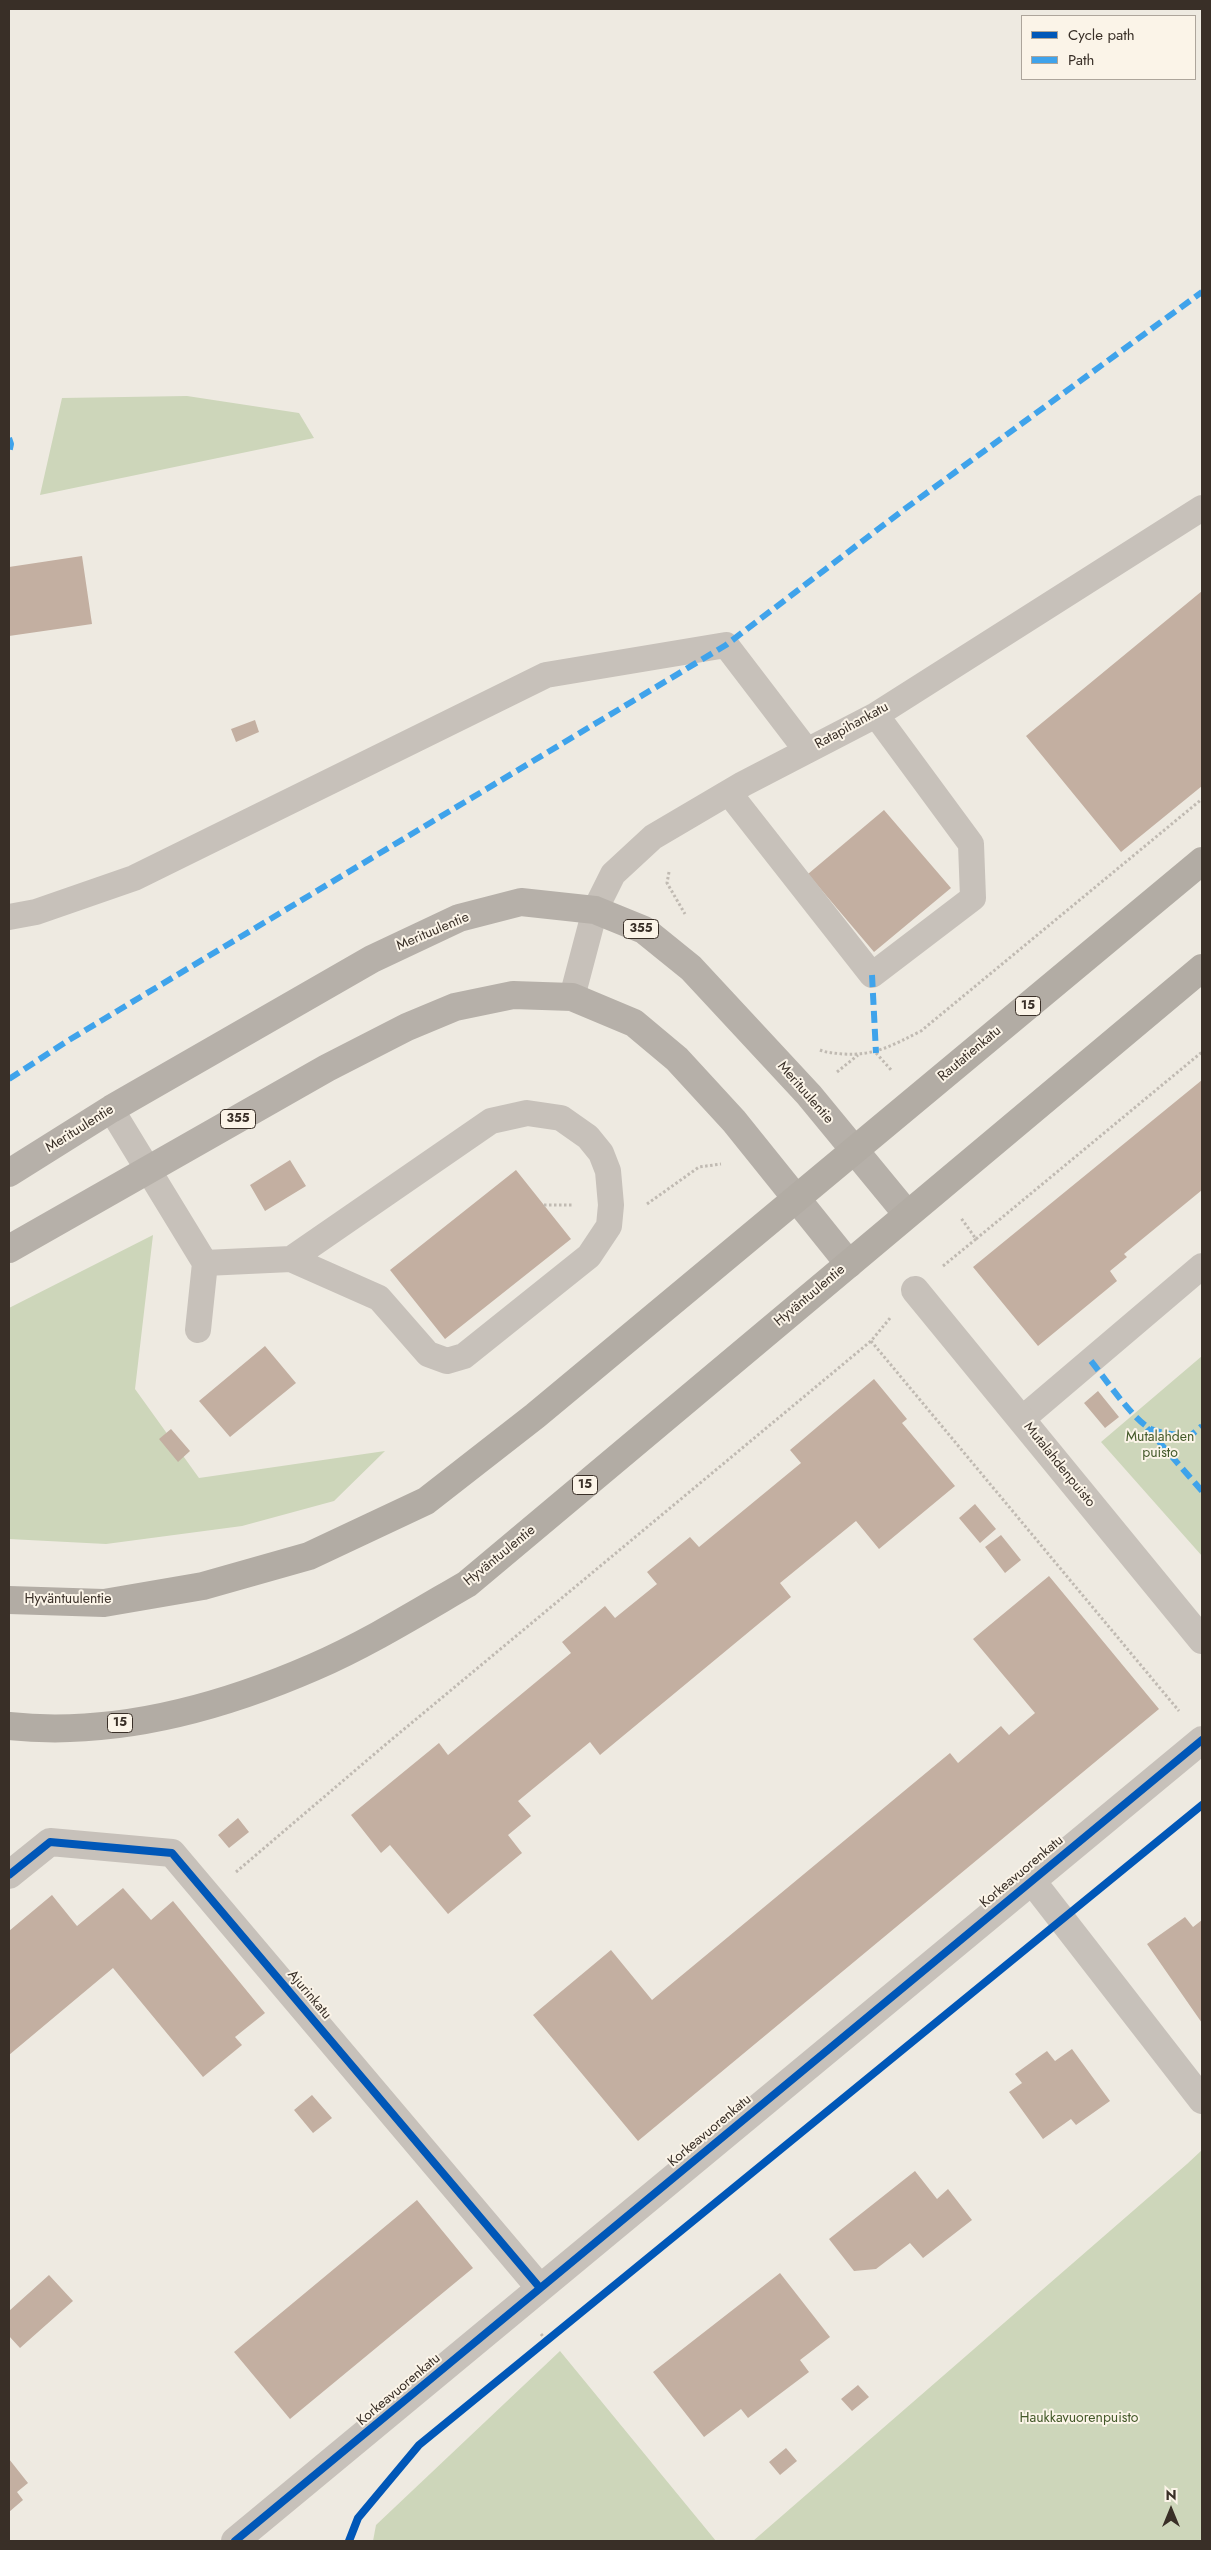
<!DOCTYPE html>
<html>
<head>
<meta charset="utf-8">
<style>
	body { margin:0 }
	#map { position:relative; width:1211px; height:2550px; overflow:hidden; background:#eeeae1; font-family:Jost,sans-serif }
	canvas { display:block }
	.frame { position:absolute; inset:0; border:10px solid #392f27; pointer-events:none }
	.legend { position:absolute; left:1021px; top:15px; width:175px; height:65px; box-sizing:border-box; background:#fbf4e8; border:1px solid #ada59b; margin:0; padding:6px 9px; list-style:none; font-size:15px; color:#392f27 }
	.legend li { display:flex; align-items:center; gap:10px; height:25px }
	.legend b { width:25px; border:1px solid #ada59b }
	.north { position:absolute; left:1146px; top:2485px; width:50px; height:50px; -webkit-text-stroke:4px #fbf4e8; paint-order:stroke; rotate:0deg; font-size:14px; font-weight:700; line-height:20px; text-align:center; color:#392f27 }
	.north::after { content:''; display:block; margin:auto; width:18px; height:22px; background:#392f27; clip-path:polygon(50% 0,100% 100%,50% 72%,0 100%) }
</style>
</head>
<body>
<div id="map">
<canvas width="1211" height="2550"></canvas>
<div class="frame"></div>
<ul class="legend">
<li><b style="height:6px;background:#0057b8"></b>Cycle path</li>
<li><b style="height:6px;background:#3fa3eb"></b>Path</li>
</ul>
<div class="north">N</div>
</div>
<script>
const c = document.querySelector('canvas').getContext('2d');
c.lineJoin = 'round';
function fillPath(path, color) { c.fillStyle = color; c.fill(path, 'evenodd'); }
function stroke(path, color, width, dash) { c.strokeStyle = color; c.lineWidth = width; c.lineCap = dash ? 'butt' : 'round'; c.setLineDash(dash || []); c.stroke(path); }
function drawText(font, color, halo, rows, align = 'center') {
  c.font = font + ' Jost,sans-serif'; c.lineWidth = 4; c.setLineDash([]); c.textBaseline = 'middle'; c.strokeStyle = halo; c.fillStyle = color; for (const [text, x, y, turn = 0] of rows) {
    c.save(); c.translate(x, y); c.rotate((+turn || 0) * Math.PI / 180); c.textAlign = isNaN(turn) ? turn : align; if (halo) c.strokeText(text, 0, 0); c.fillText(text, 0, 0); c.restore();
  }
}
fillPath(new Path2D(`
	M187 396 299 413 314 438 40 495 62 398Z
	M153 1235 135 1389 199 1478 385 1451 334 1501 242 1526 106 1544 9 1539V1308Z
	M1202 1356V1556L1101 1442Z
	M1202 2150V2541H753L1187 2164Z
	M560 2351 716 2541H373L376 2525Z`), '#cdd6ba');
fillPath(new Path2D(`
	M82 556 92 624 9 636V567Z
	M1202 591V786L1121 852 1026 736Z
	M255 720 259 732 236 742 231 729Z
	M884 810 951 888 874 952 808 874Z
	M1202 1080V1190L1124 1254 1127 1257 1110 1271 1117 1281 1038 1346 973 1267Z
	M290 1160 306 1186 265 1211 250 1185Z
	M516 1170 571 1239 445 1339 390 1270Z
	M265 1346 296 1383 230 1437 199 1401Z
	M874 1379 907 1419 902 1423 955 1486 879 1549 856 1521 780 1583 791 1597 600 1755 590 1742 518 1801 531 1816 508 1835 522 1853 448 1914 390 1845 381 1853 351 1815 439 1743 448 1755 571 1653 562 1642 605 1606 615 1618 657 1584 647 1572 690 1537 699 1547 801 1463 790 1450Z
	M1098 1391 1119 1417 1105 1428 1084 1403Z
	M171 1429 190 1451 178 1462 159 1439Z
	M975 1504 996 1529 980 1543 959 1518Z
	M1001 1535 1021 1560 1005 1573 985 1547Z
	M1049 1576 1159 1709 638 2141 533 2015 611 1950 652 2000 950 1753 958 1763 1001 1726 1009 1735 1035 1713 973 1639Z
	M238 1818 249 1832 229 1848 218 1835Z
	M123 1888 151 1920 173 1901 265 2013 235 2037 242 2045 203 2077 113 1968 9 2055V1931L52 1895 77 1926Z
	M1185 1917 1193 1927 1202 1920V2023L1147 1944Z
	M1072 2049 1110 2101 1076 2125 1071 2119 1043 2139 1009 2092 1022 2083 1015 2074 1047 2051 1055 2061Z
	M312 2095 332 2118 313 2133 294 2110Z
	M915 2171 937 2199 948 2189 972 2220 923 2258 910 2243 876 2269 854 2271 829 2239Z
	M417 2200 473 2268 290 2419 234 2352Z
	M780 2273 830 2337 800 2360 809 2372 748 2418 741 2409 704 2437 653 2372Z
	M49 2275 73 2301 20 2348 9 2336V2311Z
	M858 2385 869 2397 852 2411 841 2399Z
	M786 2448 797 2461 780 2475 769 2462Z
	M9 2459 28 2483 17 2492 23 2500 9 2512Z`), '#c3afa1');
stroke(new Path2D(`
	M669 872 667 883 685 914
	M820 1050C827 1053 835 1053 843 1054 875 1056 893 1045 921 1031L1202 799
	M876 1053 892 1071
	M837 1072 858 1055
	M647 1204 699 1167 721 1164
	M544 1205H574
	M976 1239 1202 1052
	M943 1266 976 1239 961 1218
	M871 1341 1179 1711
	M236 1872 385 1745 871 1341 891 1317
	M541 2334 547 2341`), '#c0bab2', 3, [2.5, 2.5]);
stroke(new Path2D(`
	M729 793 872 975 973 898 971 844 876 715
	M9 917 36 912 134 878 546 675 726 645 807 751
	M572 997 595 910 613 874 653 837 743 784 876 715 1202 508
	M111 1109 205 1263 291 1259 379 1298 428 1354 447 1361 464 1356 589 1256 609 1226 611 1205 608 1171 601 1153 588 1137 561 1118 527 1113 491 1121 291 1259
	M198 1330 205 1263
	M1022 1419 1202 1266`), '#c7c1ba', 26);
stroke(new Path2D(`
	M915 1290 1202 1640
	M9 1875 50 1842 172 1853 540 2288
	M1032 1881 1202 2100
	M235 2541 1202 1740`), '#c7c1ba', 28);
stroke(new Path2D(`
	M9 1173 111 1109 372 959 459 918 521 902 595 910 644 930 691 968 809 1095 907 1214
	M9 1249 327 1068 407 1027 455 1007 513 995 572 997 634 1023 677 1059 734 1121 849 1264`), '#b6b0a9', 28);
stroke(new Path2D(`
	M9 1600 104 1603 203 1586 309 1556 426 1501 535 1416 1202 861
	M9 1726C112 1737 220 1708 314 1667 367 1644 417 1613 467 1584L1202 968`), '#b2aca4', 28);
stroke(new Path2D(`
	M9 438 11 444 9 453
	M872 975 876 1053
	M9 1079 69 1040 726 645 902 511 1202 292
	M1091 1361C1104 1377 1134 1421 1151 1429 1163 1434 1177 1435 1190 1436L1202 1426
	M1147 1428 1202 1491`), '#3fa3eb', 6, [12, 6]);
stroke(new Path2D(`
	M9 1875 50 1842 172 1853 540 2288
	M235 2541 1202 1740
	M349 2541 358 2518 419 2445 1202 1805`), '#0057b8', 8);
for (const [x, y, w] of [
	[641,929,35],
	[1028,1006,25],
	[238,1119,35],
	[585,1485,25],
	[120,1723,25]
]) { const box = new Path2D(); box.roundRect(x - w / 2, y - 9.5, w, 19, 4); c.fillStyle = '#fbf4e8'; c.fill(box); stroke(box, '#392f27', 1); }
drawText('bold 12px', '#392f27', null, [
	["355",641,929],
	["15",1028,1006],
	["355",238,1119],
	["15",585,1485],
	["15",120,1723]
]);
drawText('14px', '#392f27', '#fbf4e8', [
	["Ratapihankatu",852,726,-29],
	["Merituulentie",433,932,-23],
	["Rautatienkatu",970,1054,-40],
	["Merituulentie",805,1093,49],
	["Merituulentie",80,1129,-32],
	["Hyväntuulentie",810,1296,-40],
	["Mutalahdenpuisto",1059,1465,51],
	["Hyväntuulentie",500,1556,-39],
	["Hyväntuulentie",68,1600],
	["Korkeavuorenkatu",1022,1872,-40],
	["Ajurinkatu",309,1995,50],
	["Korkeavuorenkatu",710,2131,-40],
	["Korkeavuorenkatu",399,2390,-40]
]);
drawText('14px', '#435929', '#fbf4e8', [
	["Mutalahden",1160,1438],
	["puisto",1160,1454],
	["Haukkavuorenpuisto",1079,2419]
]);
</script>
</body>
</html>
